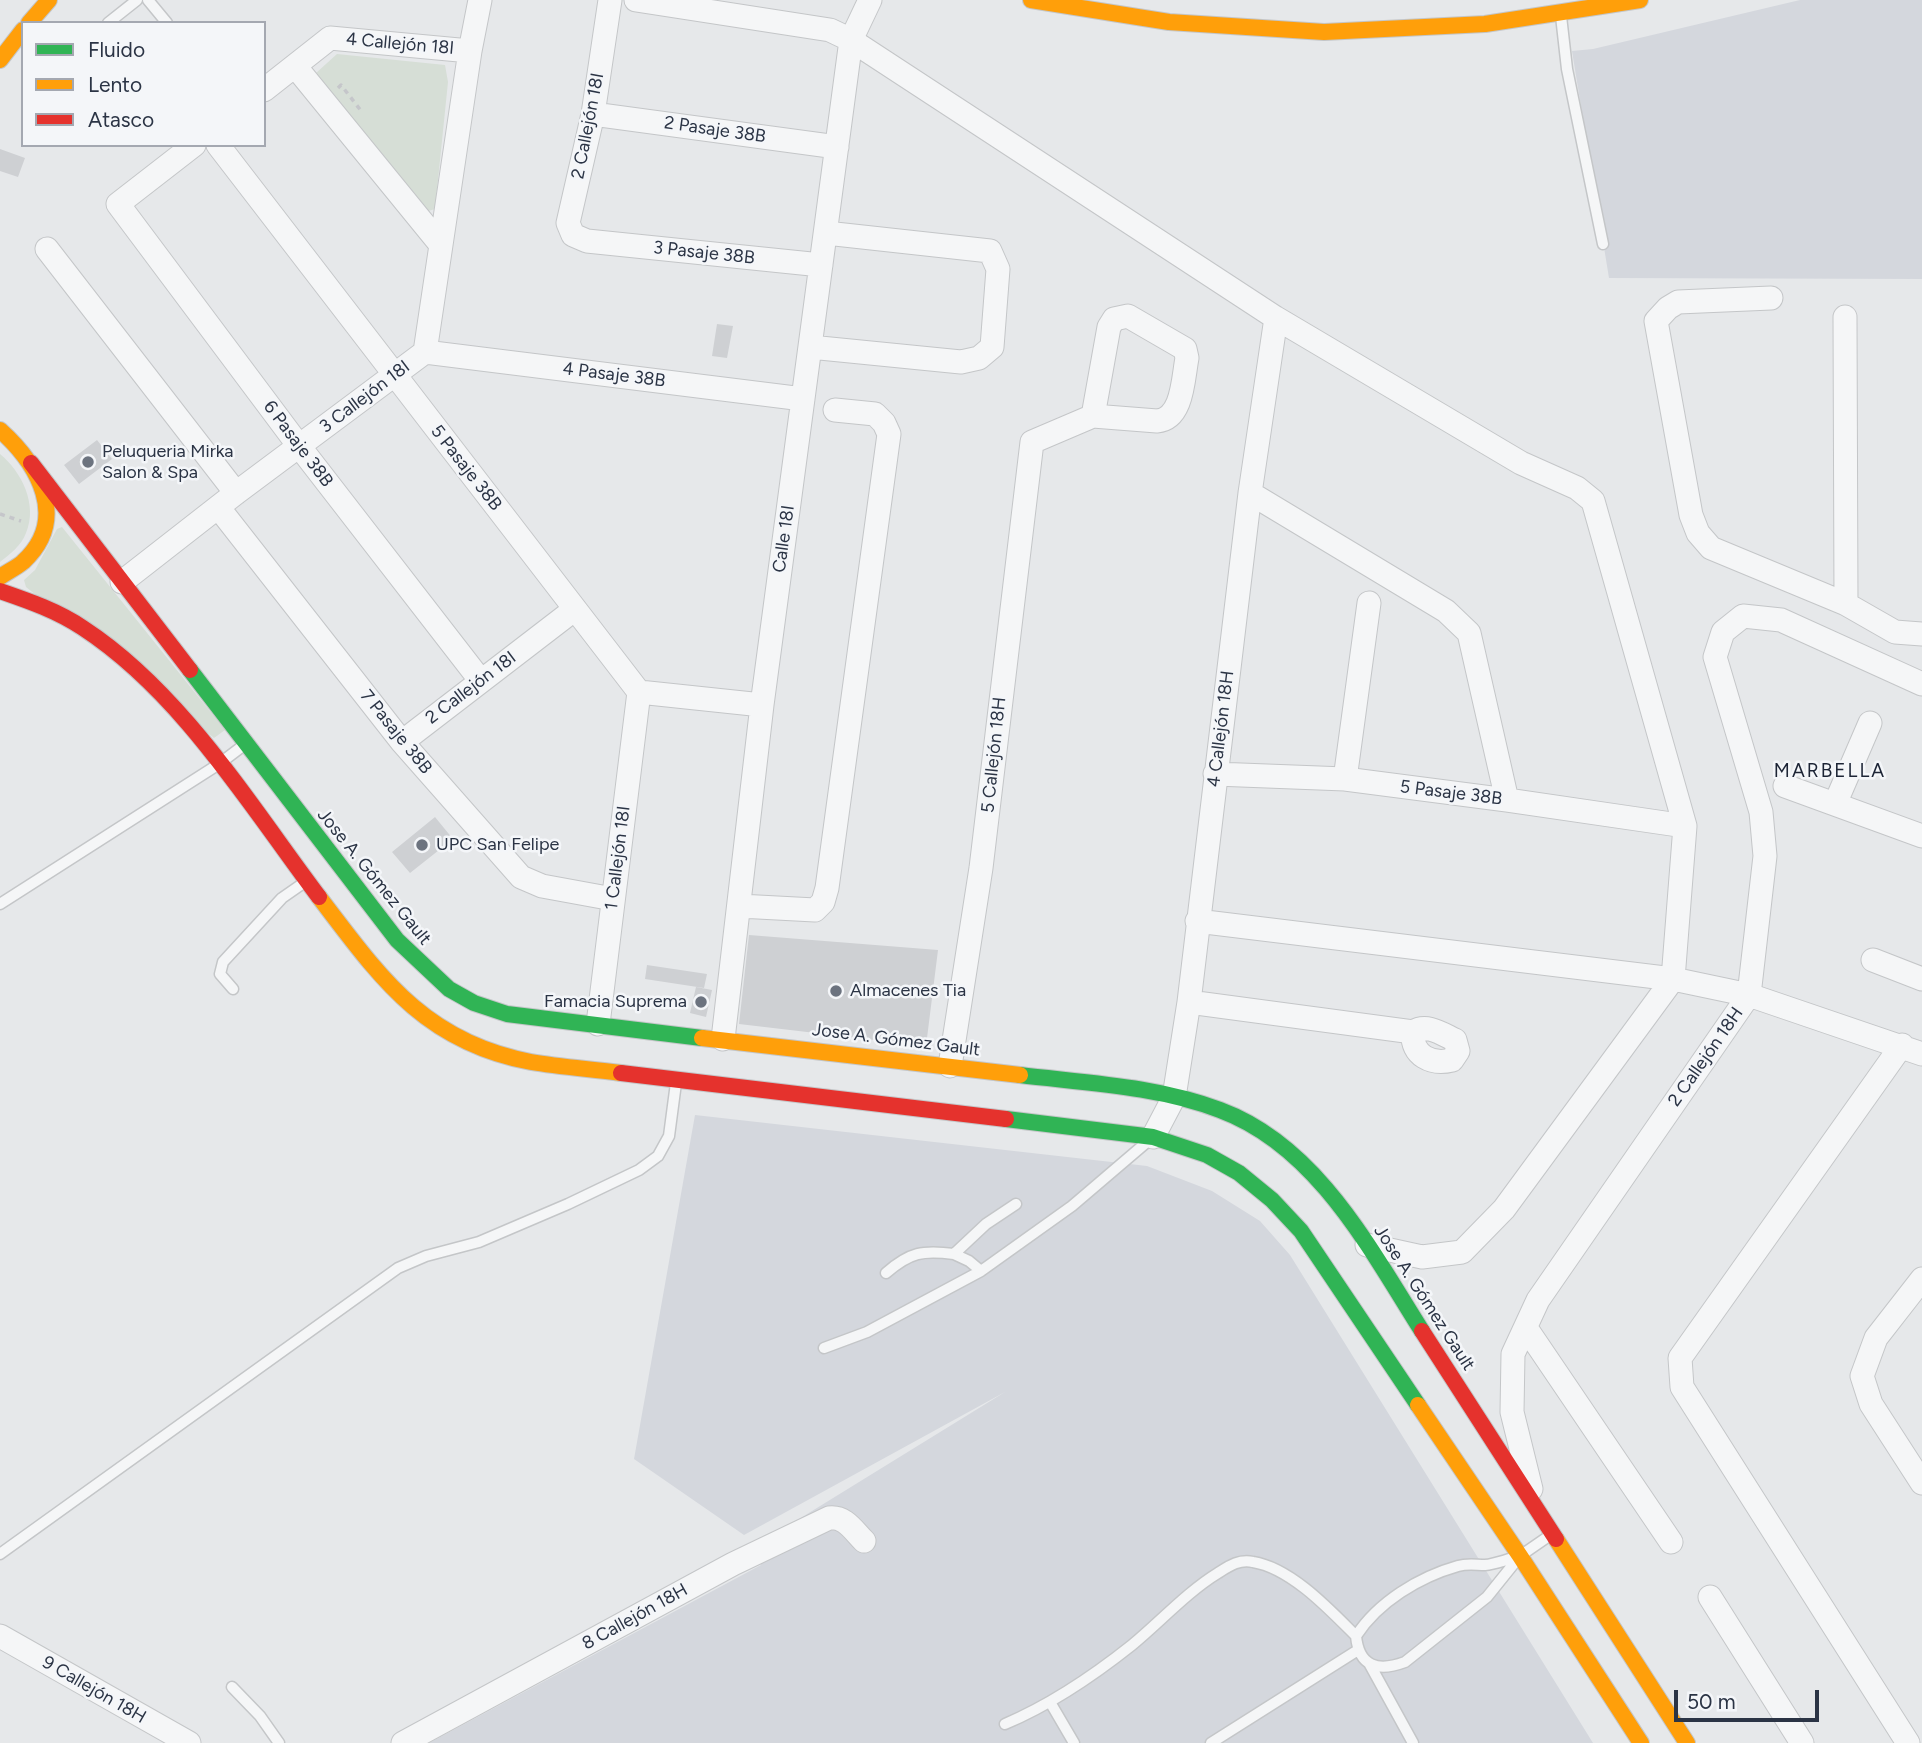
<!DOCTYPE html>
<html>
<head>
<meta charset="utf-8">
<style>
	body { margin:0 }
	#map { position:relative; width:1922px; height:1743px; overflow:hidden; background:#e6e8ea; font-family:Figtree,sans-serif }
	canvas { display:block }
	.legend { position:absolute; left:21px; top:21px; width:245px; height:126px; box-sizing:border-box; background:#f4f6f9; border:2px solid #a4a8b1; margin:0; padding:9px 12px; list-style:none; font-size:21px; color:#2b3445 }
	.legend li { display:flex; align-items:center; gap:14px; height:35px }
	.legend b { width:35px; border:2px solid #a4a8b1 }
	.scale { position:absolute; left:1674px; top:1690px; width:145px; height:32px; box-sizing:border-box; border:4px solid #2b3445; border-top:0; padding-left:9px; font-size:21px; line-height:24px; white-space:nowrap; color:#2b3445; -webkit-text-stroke:5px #f4f6f9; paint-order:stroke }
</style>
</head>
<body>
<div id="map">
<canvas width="1922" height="1743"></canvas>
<ul class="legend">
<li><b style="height:9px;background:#30b455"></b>Fluido</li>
<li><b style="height:9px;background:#ff9f0a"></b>Lento</li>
<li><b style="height:9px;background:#e5322d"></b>Atasco</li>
</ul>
<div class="scale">50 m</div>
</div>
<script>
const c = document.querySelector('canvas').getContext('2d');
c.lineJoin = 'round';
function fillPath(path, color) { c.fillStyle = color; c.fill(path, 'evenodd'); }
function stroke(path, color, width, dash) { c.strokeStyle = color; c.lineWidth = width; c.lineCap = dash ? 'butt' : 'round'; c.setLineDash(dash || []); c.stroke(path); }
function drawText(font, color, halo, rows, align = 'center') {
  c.font = font + ' Figtree,sans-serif'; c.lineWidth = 5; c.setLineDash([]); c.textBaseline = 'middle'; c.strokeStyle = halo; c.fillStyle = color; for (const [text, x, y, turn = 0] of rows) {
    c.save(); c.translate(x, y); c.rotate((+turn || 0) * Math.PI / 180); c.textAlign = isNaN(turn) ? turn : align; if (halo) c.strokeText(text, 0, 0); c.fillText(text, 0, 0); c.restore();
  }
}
fillPath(new Path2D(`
	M1800 0H1922V279L1609 278 1572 51 1593 49Z
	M695 1115 1147 1166 1212 1191 1260 1221 1290 1255 1593 1743H429L761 1565 752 1548 1005 1392 744 1535 634 1459Z`), '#d4d7dd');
fillPath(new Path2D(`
	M337 54 445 65 448 82 435 209 425 212 316 73Z
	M0 454C22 472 38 505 26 533 21 546 10 554 0 562Z
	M62 527 225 730 214 738 26 587 24 580 35 570 57 529Z`), '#d6ded6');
fillPath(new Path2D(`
	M0 149 25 158 18 177 0 171Z
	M717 324 733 326 727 358 712 356Z
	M97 440 112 459 79 484 64 465Z
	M435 817 453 839 410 873 392 852Z
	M749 935 938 950 926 1046 739 1024Z
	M647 965 707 974 704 988 645 979Z
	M696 987 712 990 706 1017 690 1013Z`), '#ced0d3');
const lane = new Path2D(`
	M148 0 167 23
	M1561 16 1567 69 1603 244
	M108 23 137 0
	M0 904 219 764 244 745
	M233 989 220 974 223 962 282 898 305 882
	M981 1271 969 1261 954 1254 986 1224 1016 1204
	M886 1273C910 1252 923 1250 954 1254
	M824 1348 867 1332 981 1271 1072 1206 1147 1142
	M0 1554 398 1268 426 1256 479 1242 568 1204 639 1170 658 1156 669 1136 676 1083
	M1518 1557C1507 1559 1496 1564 1485 1565 1476 1565 1468 1563 1458 1566 1419 1577 1378 1602 1356 1636 1359 1667 1378 1672 1405 1662L1487 1597 1520 1556 1549 1536
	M1369 1663 1413 1743
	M232 1687 260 1716 279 1743
	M1050 1702 1074 1743
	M1005 1724C1050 1705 1093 1676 1132 1645 1160 1622 1187 1592 1218 1573 1229 1566 1239 1559 1253 1562 1291 1568 1330 1610 1356 1636
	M1211 1743 1358 1650`);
const street = new Path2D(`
	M610 0 593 114 568 223 573 235 587 241 821 265
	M636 0 830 30 851 40 1276 318 1521 463 1577 488 1593 501 1685 826 1673 979 1504 1209 1462 1252 1422 1257 1367 1245
	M295 66 441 245
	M264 90 330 38 470 51
	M593 114 837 147
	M194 145 118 204 299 446 481 681
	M218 145 639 692 762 705
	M47 249 236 493
	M1771 298 1678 302 1668 308 1656 321 1691 515 1698 533 1711 548 1846 604 1895 632 1922 634
	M1845 317 1846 604
	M810 347 961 362 979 358 992 347 998 269 990 251 826 233
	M425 352 803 399
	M1250 493 1446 611 1469 633 1507 800
	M218 507 402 742 521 877 542 886 613 899
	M122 582 236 493 425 352 470 51 480 0
	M402 742 575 609
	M1215 774 1345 779 1507 800 1685 826
	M1345 779 1369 603
	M1785 786 1922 836
	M1835 804 1870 723
	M739 906 815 910 823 902 827 888 889 434 884 423 875 414 835 410
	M1197 921 1673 979 1749 995 1922 1054
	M1873 960 1922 979
	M1189 1002 1413 1032C1427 1023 1442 1034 1455 1040L1458 1051 1452 1060C1432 1065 1411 1056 1413 1032
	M598 1024 639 692
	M723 1039 762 705 851 40 870 0
	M1902 1045 1680 1358 1682 1387 1908 1743
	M950 1066 981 868 1032 442 1093 416 1157 421C1183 419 1183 378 1187 358L1185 349 1128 316 1114 319 1109 327 1093 416
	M1153 1137 1174 1097 1189 1002 1250 493 1276 318
	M1922 1279 1876 1338 1862 1376 1871 1404 1922 1483
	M1526 1328 1671 1542
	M1531 1489 1512 1412 1513 1354 1538 1300 1749 995 1765 856 1761 812 1715 657 1723 632 1743 616 1781 620 1922 684
	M1710 1597 1802 1743
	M0 1636 189 1743
	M403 1743 733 1564 829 1518C845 1516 853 1530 864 1541`);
const fast = new Path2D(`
	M190 670 397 940 449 989 474 1003 507 1014 702 1038
	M1020 1075C1086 1083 1157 1086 1220 1110 1317 1146 1370 1249 1422 1331
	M1006 1119 1153 1137 1207 1155 1239 1173 1272 1200 1301 1231 1418 1405`);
const slow = new Path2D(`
	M1031 0 1169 22 1324 32 1485 24 1640 0
	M29 23 49 0
	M0 60 23 30
	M0 430C38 464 70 519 23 562 16 568 7 572 0 577
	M319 897C380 977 424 1042 531 1062 561 1067 591 1069 621 1073
	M702 1038 1020 1075
	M1418 1405 1520 1556 1641 1743
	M1556 1539 1687 1743`);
const jam = new Path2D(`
	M31 463 190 670
	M0 591C29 601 58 611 83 628 181 692 249 804 319 897
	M621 1073 1006 1119
	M1422 1331 1556 1539`);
stroke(lane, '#c4c6c8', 13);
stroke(street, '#c4c6c8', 25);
stroke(fast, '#c4c6c8', 18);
stroke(slow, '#c4c6c8', 18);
stroke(jam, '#c4c6c8', 18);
stroke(new Path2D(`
	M338 88 341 85 362 112
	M0 514 21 521`), '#c5c6ca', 3.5, [5, 5]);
stroke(lane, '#f5f6f7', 10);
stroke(street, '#f5f6f7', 23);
stroke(fast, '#30b455', 16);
stroke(slow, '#ff9f0a', 16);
stroke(jam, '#e5322d', 16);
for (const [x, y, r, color] of [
	[88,462,7,"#6c737f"],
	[422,845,7,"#6c737f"],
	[836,991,7,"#6c737f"],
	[701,1002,7,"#6c737f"]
]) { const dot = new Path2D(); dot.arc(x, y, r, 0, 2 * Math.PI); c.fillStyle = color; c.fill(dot); stroke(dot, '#f4f6f9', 2.5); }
drawText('18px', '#2b3445', '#f4f6f9', [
	["4 Callejón 18I",400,44,5],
	["2 Callejón 18I",588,126,-79],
	["2 Pasaje 38B",715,130,8],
	["3 Pasaje 38B",704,253,6],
	["4 Pasaje 38B",614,375,7],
	["3 Callejón 18I",365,397,-37],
	["6 Pasaje 38B",298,444,53],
	["5 Pasaje 38B",466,468,52],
	["Calle 18I",784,539,-82],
	["2 Callejón 18I",471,688,-37],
	["4 Callejón 18H",1221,729,-83],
	["7 Pasaje 38B",396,732,51],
	["5 Callejón 18H",994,755,-84],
	["5 Pasaje 38B",1451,793,7],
	["1 Callejón 18I",618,858,-83],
	["Jose A. Gómez Gault",374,877,51],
	["Jose A. Gómez Gault",896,1040,7],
	["2 Callejón 18H",1706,1057,-55],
	["Jose A. Gómez Gault",1424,1298,57],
	["8 Callejón 18H",635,1617,-29],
	["9 Callejón 18H",94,1690,30]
]);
drawText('18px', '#2b3445', '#f4f6f9', [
	["Peluqueria Mirka",102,452],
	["Salon & Spa",102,473],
	["UPC San Felipe",436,845],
	["Almacenes Tia",850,991],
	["Famacia Suprema",687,1002,"right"]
], 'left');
c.letterSpacing = '2px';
drawText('19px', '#1d2536', '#f4f6f9', [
	["MARBELLA",1830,771]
]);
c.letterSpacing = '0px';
</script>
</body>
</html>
